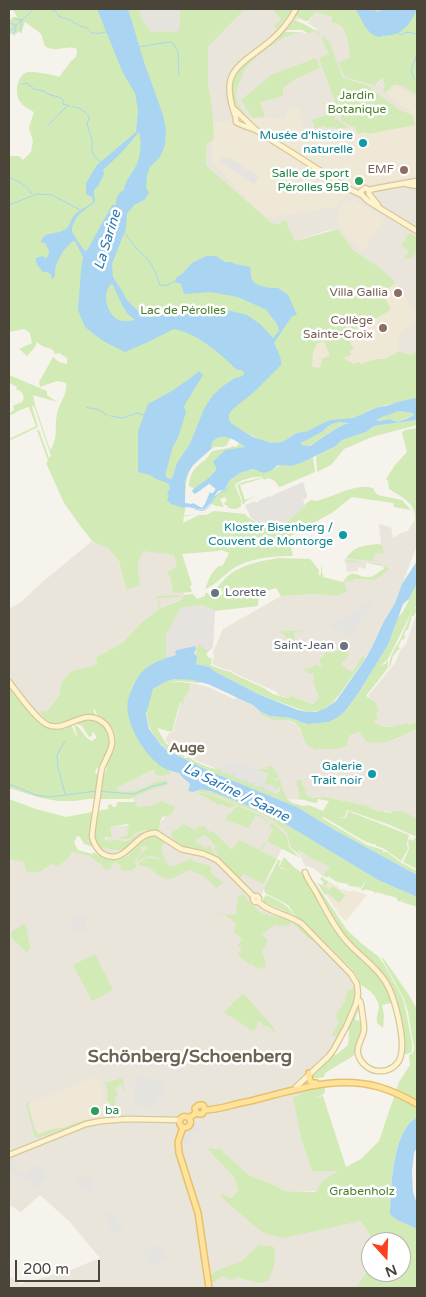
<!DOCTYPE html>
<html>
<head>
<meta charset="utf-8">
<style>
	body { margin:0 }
	#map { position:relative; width:426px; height:1297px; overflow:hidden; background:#f6f3ec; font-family:"Varela Round",sans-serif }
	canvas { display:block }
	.frame { position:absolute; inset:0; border:10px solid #4b4439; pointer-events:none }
	.north { position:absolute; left:361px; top:1232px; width:50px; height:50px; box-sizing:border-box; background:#fff; border:1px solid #b7b4b0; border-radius:50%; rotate:160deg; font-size:14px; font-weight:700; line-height:20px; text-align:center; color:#4b4439 }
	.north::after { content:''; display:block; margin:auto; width:18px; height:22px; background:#fc3f1d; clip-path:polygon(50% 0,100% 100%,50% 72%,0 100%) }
	.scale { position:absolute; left:15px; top:1260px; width:85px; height:22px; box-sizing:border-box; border:2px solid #4b4439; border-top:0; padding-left:6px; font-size:15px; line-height:18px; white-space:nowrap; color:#4b4439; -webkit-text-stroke:4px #fff; paint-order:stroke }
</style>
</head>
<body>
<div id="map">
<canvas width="426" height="1297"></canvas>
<div class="frame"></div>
<div class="north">N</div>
<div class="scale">200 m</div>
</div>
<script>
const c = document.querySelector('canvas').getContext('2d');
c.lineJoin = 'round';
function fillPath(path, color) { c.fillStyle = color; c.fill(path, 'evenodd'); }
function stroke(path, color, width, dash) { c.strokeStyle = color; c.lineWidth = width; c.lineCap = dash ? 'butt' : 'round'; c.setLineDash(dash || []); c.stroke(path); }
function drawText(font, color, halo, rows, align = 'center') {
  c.font = font + ' "Varela Round",sans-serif'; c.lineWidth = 5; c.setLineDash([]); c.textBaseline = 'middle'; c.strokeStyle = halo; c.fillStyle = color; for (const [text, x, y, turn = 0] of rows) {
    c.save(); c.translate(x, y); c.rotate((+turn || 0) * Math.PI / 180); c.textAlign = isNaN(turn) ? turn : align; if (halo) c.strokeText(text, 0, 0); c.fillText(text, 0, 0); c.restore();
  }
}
fillPath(new Path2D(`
	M245 9H272L281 19 289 9H302L299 18 288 29 287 32H302L308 34 317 29 308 23 316 12 332 17 347 34 353 80 377 85 382 78 385 84 383 88 387 93 393 85 397 84 407 88 416 95H417V351L411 355 399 351 385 359H376L360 364 355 330 391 310 382 292 396 283 369 260 353 250 338 229 326 231 295 241 286 221V219L278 224 272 223 206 165 208 47Z
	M415 519 417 520V545L395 603 383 623 373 645 366 658 362 656 352 672 313 682 319 698 314 704 291 696 287 698 277 694V692L236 674 230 670 223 669 212 664 214 657 213 652 223 629 281 596 317 594 335 596 343 582 353 579 375 580 389 569 383 566 366 563V569L358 567V571L347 572 346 563 343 561 346 558 372 560 374 555 381 544 379 524 391 527 393 538 403 532 408 531Z
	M92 541 109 549 119 561 126 590 137 568 140 556 144 550 177 555 187 589 181 600 160 608 142 622 123 642 96 658 97 665 61 683 59 696 46 712 41 715 37 720 9 687V609L21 602 40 584Z
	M417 612 416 722 409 725 385 727 378 725 374 721 376 713 374 701 368 696 395 663 401 649 406 644Z
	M190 683 208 687 234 699 237 697 253 705 259 709 260 714 276 720H284L291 722 297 725 300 731 319 749H335L349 736 359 732 381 743 389 740H394L417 729V819L403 811 393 813 386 811 383 812 369 808 367 806 325 797 305 800 286 799 278 794 195 760 185 751 169 744 165 740 169 733 173 732 183 693Z
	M155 770 171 771 179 773 182 777 190 784 188 791 201 788 209 790 276 820 291 831 272 868 259 901 261 904 294 919 348 970 357 984 356 1004 332 1053 310 1073 323 1096 317 1098H293L301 1139 312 1171H339L321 1182 318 1190 316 1191H285L274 1185 249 1175 220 1149 208 1148 234 1177 238 1191 231 1198 222 1195 221 1196 283 1237 361 1221 371 1237V1264L356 1288H9V1276L20 1284 71 1270 100 1258 70 1222 40 1195 21 1212 9 1205V859L25 862 44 870 51 864 67 860 72 852 89 856 99 862 109 827 160 823 173 808H136L131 793 119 791 116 788Z
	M305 840 338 859 323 876 313 868 305 866 301 858 297 853Z`), '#eae5da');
fillPath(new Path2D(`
	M139 9H180L179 31 152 32 142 19Z
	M303 482 307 495V498L303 500 305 506 288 521 265 527 251 518 245 505 255 501 256 503 260 500 270 496 271 497 273 496V495Z
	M203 605 215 611 213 648 205 654 203 649H196L194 646 178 650 176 655 166 658V635L181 608Z`), '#e6e2dd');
fillPath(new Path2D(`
	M395 85 414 96H417V176L352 188 336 207 265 218 213 163 210 123 265 117 287 119 286 110 299 108 304 135 410 119 411 110 405 108 387 95Z
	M353 199 385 218 363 251 348 239 341 229 338 220 339 209 344 202Z
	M397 283 417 317V320L410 323 411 326 398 333 399 351 385 359H376L360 364 320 369 311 368 313 353 317 344 355 330 391 310 382 292Z
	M326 880 339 887 338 888 351 892 353 890 367 895 346 921 341 917 320 886Z
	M98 1077 101 1088 106 1116 75 1124 39 1136 30 1109 31 1102Z`), '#efe8d6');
fillPath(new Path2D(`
	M9 9H139L142 19 152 32 179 31 180 9H245L208 47V83L212 107 214 139 211 142 207 143 206 165 272 223 278 224 287 219 286 221 295 241 338 229 353 250 378 266 396 283 382 292 391 310 355 330 347 333 352 347H354V349L350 351 351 355 343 358 354 364 359 362 361 364 376 359H385L399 351 411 355 417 351V398L378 407 353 418 321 424 308 431 297 433 282 442 272 443 259 439 237 428 226 446 222 447H214C188 468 186 469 185 503H187L184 515C191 516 199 513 207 512L187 516H184L183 523 199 515H206L214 511 245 514 249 518 265 527 288 521 305 506V504L311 500 316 501 320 500C334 496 361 481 374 489V491L378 495 402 500 411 510 394 507 393 503 352 497 333 512 289 537 293 556C273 556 248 558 231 570 223 576 215 585 205 589 209 579 211 572 220 565L221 567 223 565 229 553 221 550 218 551 182 554 192 585 190 586 192 592 175 593 173 592 171 579 167 572 177 567 174 555 144 551C135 562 138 572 140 585L126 590 119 561 109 549 92 541 82 528 64 503 46 463 48 461 37 430 38 429 39 430 49 458 51 456 34 406H32L38 427 9 441V439L36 426 29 407C22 408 16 413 9 416V413L14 410 13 406 22 402 24 398 22 392 16 389 17 387 9 383V375L47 391V395L57 402 33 395 35 405 50 450C59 439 54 427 57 414 59 403 68 394 66 383L57 381 40 387 39 382 53 357 59 362 67 364V358L59 353 55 354C53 348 50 349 45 347 42 347 39 343 37 342L35 347 27 356 19 349 32 343 30 333 24 329 9 332V156H19L23 160 31 152 33 141 29 128 34 112C30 110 24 107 21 103 14 95 16 75 28 72 31 71 55 75 59 77L71 61 76 57 77 52 76 48C67 46 59 50 52 49 41 47 45 41 41 34 40 33 27 23 25 22L22 30C18 33 13 35 9 34V21L13 17H17L14 11 9 10ZM324 341 330 356 321 359 322 361 320 368 312 367 313 353 317 344Z
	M272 9H292L277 29 274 26 281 19Z
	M300 9H417V95C410 92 403 83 393 85L386 93 383 90 385 84 382 78 375 86C367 82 347 80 343 74 341 71 340 66 339 62L350 58C348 43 349 26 332 22V17L316 12 308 21C304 21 299 19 296 15Z
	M294 20 304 24 320 33 321 35 314 31 309 34 302 30H286Z
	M285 32H299C295 34 291 35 288 36 276 41 247 62 242 74L243 75C230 100 237 104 253 124 242 118 234 109 232 96 228 65 263 52 281 34Z
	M323 36 330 43 342 77C350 81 359 82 368 86L398 109 409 114 410 112 411 115H413L415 125 367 134 366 132 357 134 355 126H351L342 121 319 58 329 54 323 43 322 37Z
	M316 58 320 68 295 79 283 88V96L260 102 265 117 253 118 241 100 271 75Z
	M334 112 335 120 338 119 340 122 349 127 336 129V127L326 128 325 126 315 128 312 120Z
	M409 233 417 237V248L412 258 404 259 409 250 401 246Z
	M398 411 414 413V415L397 422 389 419 379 421 377 419C383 415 391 415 398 411Z
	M417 420V425L372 437 344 449 331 465 317 472 316 456 336 446 342 440 366 432 374 426Z
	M340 422H349C335 428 322 438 309 446L301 445V443L322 432 326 428 332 424Z
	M417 428V520L415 519C417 504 400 496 389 489L388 481 386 479 395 465 407 452 402 433 405 430Z
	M239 443 245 447 237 449H231L216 467V470L206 481 195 489 189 486C190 464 205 465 211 452 218 448 227 450 233 446L236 447Z
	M313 457 315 472 280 487H279L275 481 268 478 264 480 263 478 240 485 245 500 259 495 248 500 242 505V500L237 485 243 482 264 477C255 476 241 479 235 485L241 500V506C237 510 234 509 228 508L227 505H225L224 503 227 501 225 497 220 499 224 507 216 506 210 503 215 496 224 490 230 480 240 473 253 469 259 471 272 470 280 465 291 466 301 463Z
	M378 544 382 545 384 553 375 554 373 561 346 558C356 545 363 546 378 544Z
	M278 558 310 559 319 570V576L321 574V563L323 577 343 582C354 566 355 578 369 577 374 577 379 571 384 569L383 566 364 562H347V560L379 564 390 569 375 580 353 579V581L344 582 347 592 335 596 317 594 281 596 276 588 259 593 258 606 215 611 203 605 181 608 166 635V658C148 666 140 671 132 688L162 766 171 772 170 775 165 774 164 776 156 775 154 770 116 788 119 791C133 793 139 790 151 785L152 783 167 780V785L152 789 130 799H88L75 801H58L41 798 9 788V687C21 698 37 729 56 729 61 729 66 726 71 724L76 736 77 735 74 725H76C83 730 84 738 92 741L96 738V736L93 732 92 733V736L89 737 82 726 74 723C80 720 87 718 93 720 105 723 113 736 109 748 106 757 101 761 98 768L96 769 95 773 102 776 104 773 106 772C106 758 121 747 113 730 109 723 103 721 98 716 96 714 96 711 94 709H93L96 716C73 710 60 735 41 715L40 713 42 711 46 712 59 696 61 683 72 671 97 665 96 658 123 642 142 622 159 609 157 596 179 595V597L158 598 161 608 181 600 184 595 193 594 197 599 205 596V593H208L212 597 222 595 223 592 221 588H220L212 591C219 587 223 580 229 575 243 564 261 561 278 558Z
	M417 583V603L415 608 417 609 414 616H412L408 630H406L404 635 405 636 404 640 402 639 398 647 400 648 393 656 390 667H389C390 655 394 650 400 640 404 630 409 619 413 609L388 659 381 665 385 664 388 660V668L366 696 374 701 379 711 376 713 378 719 374 721C383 731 396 726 407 723L409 725 416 722 417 718V729C407 733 390 743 379 743 375 743 371 742 367 742L359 732 349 736 347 746 335 749H319L317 750C300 746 305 730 295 723 288 719 282 721 275 720 269 719 265 716 260 714L259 709 261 712 270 716 291 718 301 722 308 724 329 722 346 710 359 692 388 645 398 617 403 612Z
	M312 629 294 632 295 640 302 645 298 648 282 633 278 632Z
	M200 645 208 652 206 654 209 658H212V656L211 664 210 665 223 670 231 672 235 675 262 687 273 694 287 698 291 696 313 704 319 698 313 682 314 677 313 673 308 674 307 671 303 670 302 669 310 668 316 665 320 667 322 664 319 662 326 651 329 653 330 652 347 650 349 655 341 664 348 670 352 672 362 656 366 658C359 667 353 675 347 684 335 700 330 712 307 712L258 694 214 671 210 667 196 664C197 657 192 650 200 645Z
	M175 679H183L200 681 199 683 179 681 168 683 179 682 190 683 189 692 187 693 183 701H184L183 704 180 702 172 732 157 728 165 742 168 745 171 744 179 750 180 749 186 751 184 755 168 746V750C147 734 141 713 153 689L167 681Z
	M172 749 184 756V758H186L188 757C197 762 209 770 221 769V771L224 772 226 771V773L231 775 232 773 243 780 244 779 255 783V785L259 787 260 785 278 793 280 792V787H278V792V790L264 784 268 774 256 769H268L264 767H271V764L279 777 275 780 277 781 280 779 283 791 282 792H284L287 799 293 803 303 806 308 805 323 811 329 801 318 799 317 803 310 802 298 798 300 795 298 793 299 792 296 781 302 780V786H304L306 795 312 798 325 797 368 806C374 812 384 811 392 813L394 811H403L417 819V837L390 825 347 810 345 817H338L346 818 348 811 389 827 409 835 407 843 408 849 401 861 383 848 376 846V843L375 845C356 839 340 825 323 817L322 818 367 845 383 850V852H387L400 862 417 871V875L333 829 297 807 207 770 170 751Z
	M201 789 211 790 239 802 277 819 378 880 417 897V907L402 902 403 899 400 902 397 900V898L387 895 386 897V895L376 892 375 894H374L375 892 364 889V891L361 890 367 879 360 889 359 887 349 886 348 884 337 882 328 876 327 878 323 875 330 867 313 859 299 850 297 853 290 847 287 832 275 822 262 814 213 794 197 791Z
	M196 792 212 795 236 805 230 808 220 804 219 805Z
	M9 799 36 809 66 817 108 809V805L111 804 113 807H116L117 802H136L137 807 151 806 161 801 175 806 171 815 162 817 158 829 170 838C157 829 141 826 130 838L122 839 119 837H122L128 835 127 829 129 826 128 824 110 827 112 837H105V840L111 841 115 839C133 847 131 833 145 832 136 837 129 850 118 850 112 850 106 848 101 848L98 845H93V847L84 844 80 837 77 836 74 843 78 850 92 854 94 852C97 854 100 857 104 858 116 863 129 857 137 848L131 852 130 851 137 844 147 838V836L155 835 165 841C159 849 162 856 169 863 157 856 148 852 137 863 137 857 143 852 148 848L145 845 140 848 142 852 134 861 137 866 133 870 122 871 120 866 116 862 111 865 112 868 106 870 103 868V866L89 856 72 852 67 860 57 866 51 864C42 872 37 874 26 871L24 862 9 859Z
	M239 806 260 815 270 821 269 822 256 815 249 828 225 820 228 814H230L236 807Z
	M271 823H273L285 834 288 839 289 847 300 858 267 841 273 830 269 827Z
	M184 824 195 830 198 833 196 829 197 827 204 826 208 831 214 832 232 850 239 840 260 850 264 843H266L261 851 277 859 263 884 244 874 240 878 238 877 218 856 214 849 216 847 207 836H205L203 834V837L197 838 195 842 202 845 205 848 210 845 215 855C204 849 187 852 177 843 173 840 173 837 171 833Z
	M414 838H417V869L403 862 409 849 408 841 410 839 414 841Z
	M284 857 295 868 301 872 310 885 312 882 314 881 347 930 362 944 378 956 385 966 403 999 406 1012 412 1043V1052L407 1054H403V1056L396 1002 382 1005 384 1015 383 1028 377 1023C376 1015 379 1012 379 1007 378 997 369 989 361 985L358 978 352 969 305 923 295 916 289 906 283 902 265 893 264 888 278 860 281 861 279 864 280 868 290 871 280 867V865Z
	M146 858 161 859 170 866H174L185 862 191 858 192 861 211 866V873L223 883 216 888C207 879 206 876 194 872 192 872 192 870 190 870 184 870 176 881 164 878 154 875 151 864 140 866L138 864Z
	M322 877 328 882 326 885 330 889 333 886 345 895 339 903 327 893 325 895 317 882 329 890 328 893 330 889 323 884V882L320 879Z
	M243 894C246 899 257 910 262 913 272 917 282 916 292 921 302 927 310 936 318 944L307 937 292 922 288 926 279 925V927L278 925H275L262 934 268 941 265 943 267 946 263 948 262 952 266 964 265 969 261 966 259 970 251 963 249 965 238 954 242 949 237 945 243 939 234 932 236 924C233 918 222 915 216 911L226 915 227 914 235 915 236 914 237 902 239 900 237 897Z
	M266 895C278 900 287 904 294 915L264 902 263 899Z
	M24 924 26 926 30 947 27 953 11 937 12 934 11 932 13 931 18 927 19 928 20 927 19 926Z
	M95 954 113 990 92 1001 73 965Z
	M381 957 384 959 409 995 417 1009V1117C414 1120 410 1122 408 1125 392 1145 391 1188 390 1213L397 1220 417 1229V1288H356L371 1264V1272H401V1242H371V1237L361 1221 283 1238 263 1233 220 1196 222 1194 231 1198 238 1191 234 1177 207 1148 220 1149 249 1175 274 1185 285 1191 314 1192 317 1191 321 1182 338 1171H312L301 1139 293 1098 301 1095 298 1094 312 1090 318 1086 324 1084 325 1091 324 1094 316 1097 317 1098 323 1096 346 1167 361 1159 379 1141 399 1082 410 1065 409 1055 413 1053 414 1048 408 1012 404 999Z
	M355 988 354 1000 337 1038 332 1035 339 1022 336 1016 338 1011 340 1009 346 1000 344 999 347 995 346 991Z
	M241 995H245L273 1027 276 1034 269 1027 262 1025V1023L258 1021 255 1030 253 1031 225 1013V1011Z
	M359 1003 360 1004 355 1020 362 1021V1034L360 1035 357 1052 353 1056 325 1073 324 1077 312 1079 313 1075 334 1054 336 1055 348 1045 349 1028 348 1027Z
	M122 1078 125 1090H123L122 1084 115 1089 118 1096 114 1097 118 1111 114 1112 112 1106 106 1098 108 1097 107 1088 105 1083Z
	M30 1101 28 1105 35 1131 38 1134 53 1129 62 1128 82 1121 95 1118 38 1138 34 1135 26 1104Z
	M259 1245 274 1247C277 1259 273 1271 268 1281L258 1283 237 1277 230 1280 226 1277 222 1276 214 1282 212 1281 211 1275C219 1267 231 1267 241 1261 246 1258 253 1250 259 1245Z`), '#d2eab5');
fillPath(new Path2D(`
	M222 157 227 159 228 157 245 168 244 170 245 171 247 169 259 176 254 184 219 162Z
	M372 598H374L367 612H366L351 637 331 626 332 622 350 614Z
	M236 761 268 774 265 784 269 786 270 784 276 787 275 789 278 790 277 793 276 794 264 789V787L260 785 259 787 254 785 255 783 253 782 252 784 245 781V779H244L243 781 234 777V774H232L231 775 225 773 226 771 224 773 221 771 222 769 219 768 221 766Z
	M85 916 87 931 73 932 71 918Z
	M135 1073H138V1077L161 1081 163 1083 162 1089 165 1091 163 1098 159 1097 153 1107 134 1105Z
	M194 1123 203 1133 201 1135 196 1131 191 1138 190 1144H182L186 1131 189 1130Z
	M9 1161 13 1164 12 1166 26 1177 38 1164 47 1176 37 1188 9 1170Z
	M84 1176 92 1181 93 1192 90 1194 76 1185V1179Z
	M107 1211 117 1217 123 1230 114 1234 103 1214Z
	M155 1245 163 1248 168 1258 150 1267 144 1252 152 1248Z`), '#e5e3e0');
fillPath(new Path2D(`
	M97 9H128L144 62 163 115 166 129 165 145 160 157 150 167 147 175 146 187 149 193 144 200 134 205 127 214 126 228 112 264 113 277 122 291 127 300 142 315 148 317 210 309 231 311 247 315 260 324 273 338 279 331C277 319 271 319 267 310L238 297 210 292 184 294 181 284 175 282 176 278 182 274 192 263 206 256H216L225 262H230L235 264 250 267C251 269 250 272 251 275 252 287 268 288 278 288L288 295 297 315 292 316 274 343C277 350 282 357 281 365L255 391 233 409 229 414V420L232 424 253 437 272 443 282 442 297 433 308 431 321 424 331 420 353 418 378 407 386 406 398 402 415 398H417V420L374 426 366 432 342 440 336 446 301 463 291 466 278 465 272 470 264 473 253 469 240 473 230 480 224 490 218 491 206 481 216 470V467L213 462 225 450 245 447C235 440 222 431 212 442L211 449 193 465 188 473 185 481V503L192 504 193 503 202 508 205 504 210 492 215 496C202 515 206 509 185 507L184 508 171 504V502L170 503 167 500 169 496 167 494 170 488 169 484 163 481 158 480 150 475 138 472V431L148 404 172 391 196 374 199 371 203 375 184 406 186 413C182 422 179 440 173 446L165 475 167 478 172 479 177 463 190 444 204 409 213 395 223 386 235 378 243 376 244 372 241 370H237C219 352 198 334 174 329L148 342 125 352 103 341 85 327 78 310 81 270 83 257 75 241H73C63 250 54 262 55 276L52 279 51 278V274L47 272H43C40 268 35 264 36 258L42 256 46 258 48 256 49 251 45 243 41 242C43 231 56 235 64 230 69 228 70 222 73 217 78 210 86 208 92 203L93 201 92 197 86 194V183L97 165 136 132 138 111 135 93 123 73ZM139 132C142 142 141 157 135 168 131 175 125 181 124 190 118 193 116 197 116 204L115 205H112L88 249 85 251C83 249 72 233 72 231 71 225 78 214 83 211 87 207 92 206 95 201L94 194V190L98 186 104 174 103 170 122 152ZM111 284 113 285 122 305 127 313 135 320C129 321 124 322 119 320 106 314 102 293 111 284ZM398 411 413 413 414 415 406 419 397 422 389 419 379 421 377 420C383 415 391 415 398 411ZM340 422 348 423C335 428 322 438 310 446L301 445V443L322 432 326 428 332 424Z
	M355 9H373L377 12 383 9H417C413 19 404 34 391 35 386 36 384 35 379 37 365 34 363 19 355 9Z
	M417 561V583L409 599 403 604 388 645 359 692 346 710 338 717 329 722 308 724 301 722 291 718 270 716 261 712 253 705 208 684 192 680 175 679 167 681 153 689 146 714 149 729 161 745 167 750 207 770 297 807 333 829 417 875V897L378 880 277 819 239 802 211 791 201 789 193 792 188 791 190 784C186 780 182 778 179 773 170 771 163 769 156 762 141 749 124 720 128 700 129 695 132 690 133 686 136 680 139 674 144 670 153 662 165 658 176 655L175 652 177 650 195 646 196 649 194 653 197 657 196 664 210 667 214 671 258 694 298 710 307 712H316L326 708 336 701 366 658 373 645 383 623 395 603 402 584Z
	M417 1117V1147L414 1153 412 1172 413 1192 417 1204V1229L397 1220 390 1214C391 1188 392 1146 408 1125 410 1122 414 1120 417 1117Z`), '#a9d4f2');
stroke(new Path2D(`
	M50 9 55 11 60 17C68 18 75 24 83 27 84 27 86 27 87 28 92 31 88 32 93 33 97 34 102 33 106 32
	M15 19 22 20
	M21 21V33
	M9 23 16 25C23 19 28 16 33 9
	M398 33 401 35C407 31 411 32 417 35
	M9 35V32L15 26
	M14 35 16 26
	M138 47 169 42 173 43 178 51 179 75
	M414 79 411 70 417 54
	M22 84 27 83 34 89 44 91 48 94 61 98 63 100V104L70 106
	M73 107 79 108 86 113
	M88 115 89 119 87 124 92 140V150L93 154 100 162
	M377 115 380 116
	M48 125 67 106
	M9 177C17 181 28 185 32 194
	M9 205 37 194 52 195 80 210
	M124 232 136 248 148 259 153 267 160 285C165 287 171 283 176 281
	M86 407C90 409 95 408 99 410 102 411 103 414 107 415
	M111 416 123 418 137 413 144 415
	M195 509C210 515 209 502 218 494 220 492 224 491 227 490L226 488
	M9 729V733
	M65 741 57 755 58 767 65 794
	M9 784 36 795 50 797 96 791 134 794 153 786 167 783`), '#a9d4f2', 1);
stroke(new Path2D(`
	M211 498 217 490`), '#a9d4f2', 3);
stroke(new Path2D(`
	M195 491 213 478`), '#a9d4f2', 5);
const secondary = new Path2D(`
	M235 110 256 130 349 189 362 195
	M256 130C251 128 239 125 236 122V118C219 72 236 68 269 42 280 33 289 22 296 9
	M406 184 417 186
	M369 190 365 188 361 191 362 195 368 201 417 231
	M369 190 378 188 417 181
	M369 190V194L378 205
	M9 682C18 693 36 720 48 725 68 733 85 704 106 725 110 730 112 737 112 743 111 752 105 760 102 768 100 777 99 786 98 795 96 809 93 823 92 837 94 844 97 850 103 854 126 867 135 831 156 833L181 849 204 854 217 860 254 897
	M305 872C307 879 312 885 316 892 326 910 336 931 351 946 363 958 376 967 385 981 395 996 405 1038 401 1055 399 1065 389 1072 379 1071 368 1071 356 1060 358 1048 359 1042 363 1037 364 1030 364 1022 362 1012 361 1004L360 1001 357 999
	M253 899a3 3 0 1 1 6 0a3 3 0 1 1-6 0Z
	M258 901C267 912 289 914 302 924L351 974 357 984 358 994 356 1004 347 1025 334 1049 329 1056 296 1087V1089
	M9 1155 86 1124 101 1121 127 1119 180 1120`);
const primary = new Path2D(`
	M309 1073V1076L310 1081 313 1083H316
	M205 1110C219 1110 233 1104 246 1102 290 1092 333 1074 379 1087 392 1091 405 1097 417 1104
	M196 1113 195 1108 199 1105H203L205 1110
	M179.5 1122a5.5 5.5 0 1 1 11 0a5.5 5.5 0 1 1-11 0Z
	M189 1118 196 1113 199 1114H202L205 1110
	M183 1127 178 1142 179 1153 198 1213 209 1288`);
stroke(secondary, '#d6c79b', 7);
stroke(primary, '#e6c16a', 8);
stroke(secondary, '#fff3cd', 4.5);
stroke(primary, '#ffe39c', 5);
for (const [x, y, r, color] of [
	[363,143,5,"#0f9aa8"],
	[404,170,5,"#8d6e63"],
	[359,181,5,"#2e9e5b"],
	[398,293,5,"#8d6e63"],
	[383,328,5,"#8d6e63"],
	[343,535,5,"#0f9aa8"],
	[215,593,5,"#6b7280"],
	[344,646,5,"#6b7280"],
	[372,774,5,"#0f9aa8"],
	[95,1111,5,"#2e9e5b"]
]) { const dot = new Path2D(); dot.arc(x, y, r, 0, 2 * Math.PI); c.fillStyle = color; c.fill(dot); stroke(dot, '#fff', 2); }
drawText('12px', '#4a7f2a', '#fff', [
	["Jardin",357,96],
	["Botanique",357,110],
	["Lac de Pérolles",183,311],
	["Grabenholz",362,1192]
]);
drawText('12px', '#0d838f', '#fff', [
	["Musée d'histoire",353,136],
	["naturelle",353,150],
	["Kloster Bisenberg /",333,528],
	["Couvent de Montorge",333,542],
	["Galerie",362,767],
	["Trait noir",362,781]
], 'right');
drawText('12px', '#785e54', '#fff', [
	["EMF",394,170],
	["Villa Gallia",388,293],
	["Collège",373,321],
	["Sainte-Croix",373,335]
], 'right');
drawText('12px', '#27864d', '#fff', [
	["Salle de sport",349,174],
	["Pérolles 95B",349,188],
	["ba",105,1111,"left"]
], 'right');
drawText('12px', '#5b616d', '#fff', [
	["Lorette",225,593],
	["Saint-Jean",334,646,"right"]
], 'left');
drawText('italic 14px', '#2e7ab2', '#fff', [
	["La Sarine",108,240,-73],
	["La Sarine / Saane",236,793,26]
]);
drawText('bold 14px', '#6e6250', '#fff', [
	["Auge",187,748]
]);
drawText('bold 18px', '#6e6250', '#fff', [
	["Schönberg/Schoenberg",190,1057]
]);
</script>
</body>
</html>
